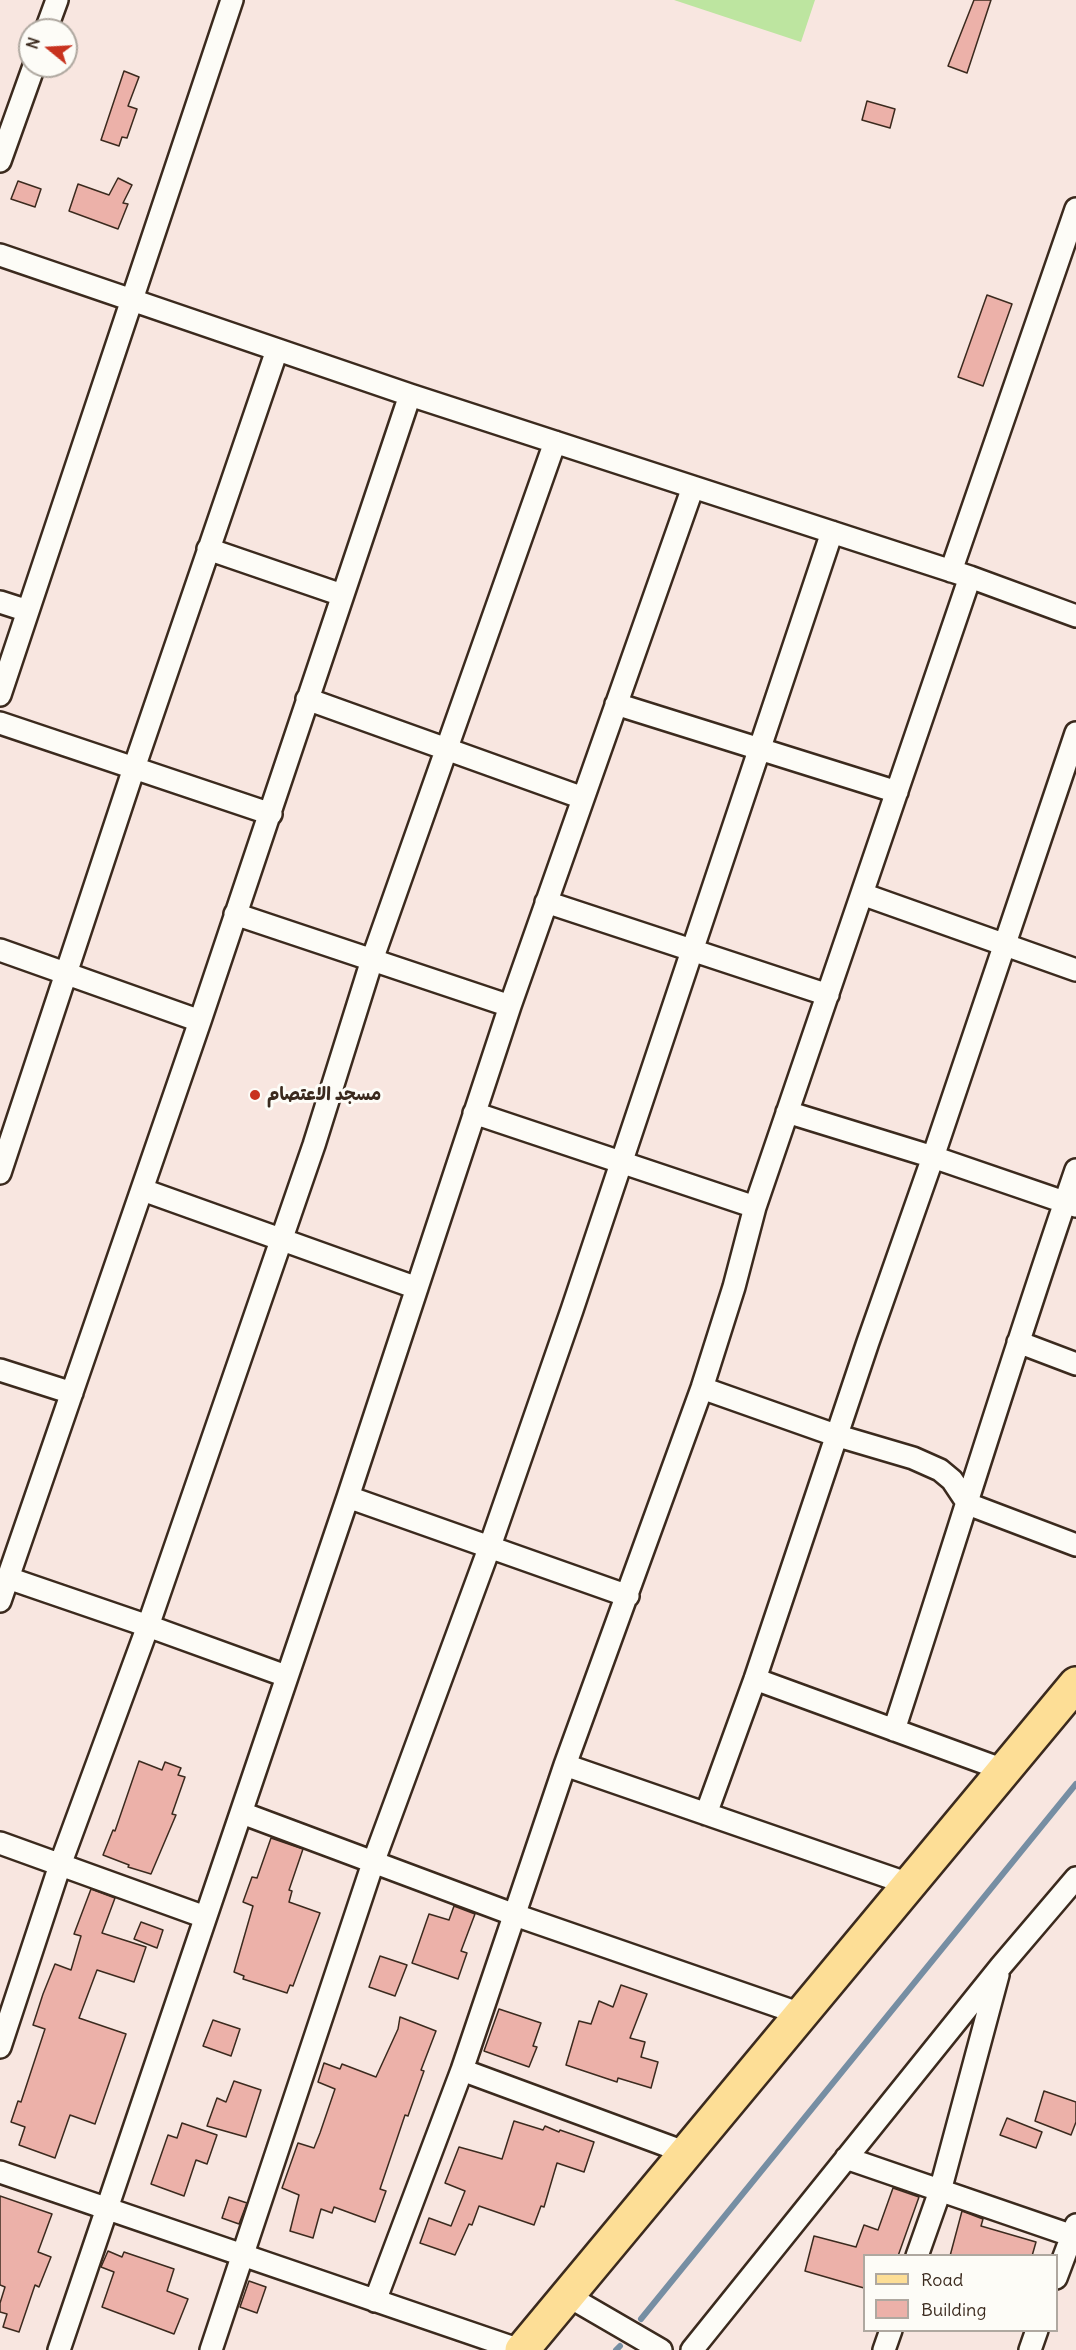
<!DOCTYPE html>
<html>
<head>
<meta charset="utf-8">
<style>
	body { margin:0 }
	#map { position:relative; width:1076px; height:2350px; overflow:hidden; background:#f8e6e0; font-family:Delius,sans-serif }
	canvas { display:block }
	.legend { position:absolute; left:863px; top:2254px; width:195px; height:78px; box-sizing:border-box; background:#fdfcf7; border:2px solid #afa8a0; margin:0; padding:8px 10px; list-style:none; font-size:18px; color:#3b2a1e }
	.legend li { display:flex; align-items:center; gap:12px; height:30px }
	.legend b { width:30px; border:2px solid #afa8a0 }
	.north { position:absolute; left:18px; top:18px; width:60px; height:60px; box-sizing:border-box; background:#fdfcf7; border:2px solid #afa8a0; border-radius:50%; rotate:288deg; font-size:16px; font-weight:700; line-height:24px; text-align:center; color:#3b2a1e }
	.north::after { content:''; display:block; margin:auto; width:21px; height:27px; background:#c8321e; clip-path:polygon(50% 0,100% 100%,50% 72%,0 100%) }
</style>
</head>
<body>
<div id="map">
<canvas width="1076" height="2350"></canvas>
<ul class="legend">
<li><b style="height:8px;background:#fdde96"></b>Road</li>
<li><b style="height:16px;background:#ecb1a9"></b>Building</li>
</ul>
<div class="north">N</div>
</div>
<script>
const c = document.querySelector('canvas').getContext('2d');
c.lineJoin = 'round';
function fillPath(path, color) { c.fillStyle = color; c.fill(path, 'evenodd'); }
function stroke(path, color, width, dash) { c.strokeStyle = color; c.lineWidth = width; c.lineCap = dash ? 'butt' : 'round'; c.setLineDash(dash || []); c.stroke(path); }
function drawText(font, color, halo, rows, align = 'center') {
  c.font = font + ' Delius,"Playpen Sans Arabic",sans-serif'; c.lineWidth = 6; c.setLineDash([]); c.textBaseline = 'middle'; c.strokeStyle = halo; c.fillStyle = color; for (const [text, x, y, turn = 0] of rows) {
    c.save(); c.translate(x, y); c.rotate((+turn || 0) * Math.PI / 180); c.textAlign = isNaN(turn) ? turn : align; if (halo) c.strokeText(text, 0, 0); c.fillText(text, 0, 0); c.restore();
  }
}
fillPath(new Path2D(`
	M674 0H815L801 42Z`), '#bde5a0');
stroke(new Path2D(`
	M641 2319 1076 1784
	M616 2350 620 2346`), '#768ea3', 6);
const building = new Path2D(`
	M974 0H991L967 73 948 66Z
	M124 71 139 77 128 106 137 109 127 138 122 137 119 146 101 140Z
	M867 101 895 109 890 128 862 120Z
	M118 178 132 185 123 203 128 204 118 229 69 211 78 184 109 195Z
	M18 181 41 189 35 207 11 199Z
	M987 295 1012 304 983 386 958 377Z
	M139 1761 162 1770 165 1762 181 1768 178 1775 185 1777 172 1814 176 1815 151 1874 128 1867 129 1865 103 1855 113 1830 115 1831Z
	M271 1838 303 1849 289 1890 292 1891 289 1902 320 1913 293 1986 290 1985 287 1993 243 1979 244 1976 234 1972 253 1906 243 1902 252 1877 257 1878Z
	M91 1889 115 1898 102 1933 146 1947 134 1982 97 1970 79 2018 126 2034 95 2124 70 2115 55 2158 19 2145 25 2127 11 2122 18 2101 21 2102 45 2029 33 2025 43 1994 55 1964 71 1970 81 1936 74 1934Z
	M454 1906 475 1914 461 1951 467 1953 458 1979 412 1963 429 1914 449 1920Z
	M141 1922 163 1930 157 1948 134 1939Z
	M380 1956 407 1965 395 1996 369 1987Z
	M621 1985 647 1994 630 2038 645 2042 641 2057 658 2062 651 2088 618 2078 617 2082 566 2065 579 2021 591 2024 599 2001 613 2007Z
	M499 2009 541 2023 533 2046 537 2047 529 2067 484 2051Z
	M400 2017 436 2031 421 2070 424 2071 408 2116 405 2115 380 2189 386 2191 375 2222 334 2207 332 2213 321 2209 313 2238 290 2231 299 2195 282 2188 298 2143 314 2148 320 2133 335 2089 318 2082 324 2063 340 2069 342 2064 376 2077 398 2029Z
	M213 2020 240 2029 231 2056 203 2046Z
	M234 2081 261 2090 246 2137 207 2126 217 2098 226 2102Z
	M1044 2091 1076 2102V2122L1071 2135 1035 2121Z
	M1007 2118 1042 2132 1036 2148 1000 2135Z
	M514 2121 543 2130 545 2126 559 2132 560 2130 594 2142 584 2172 557 2163 544 2207 541 2206 534 2225 479 2206 472 2225 469 2224 455 2255 420 2243 429 2218 451 2226 465 2191 445 2183 459 2147 502 2159Z
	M182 2123 217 2135 207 2164 196 2160 184 2196 151 2184 168 2135 177 2138Z
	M893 2188 919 2197 898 2256H864V2288L805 2271 814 2236 856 2247 864 2225 878 2230Z
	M0 2196 52 2214 38 2252 51 2257 39 2287 35 2285 19 2332 3 2327 7 2314 0 2312V2303L5 2287 0 2285Z
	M229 2197 247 2203 239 2224 222 2218Z
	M962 2211 983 2219 981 2226 1036 2242 1032 2256H950Z
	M108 2251 122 2257 124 2252 174 2269 167 2291 188 2299 174 2334 102 2307 114 2272 101 2267Z
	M249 2281 266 2287 257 2313 240 2307Z`);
fillPath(building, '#ecb1a9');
stroke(building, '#3b2a1e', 1.5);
const street = new Path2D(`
	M46 30 57 0
	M0 161 34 66
	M0 255 410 395 970 577 1076 616
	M208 549 342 595
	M951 571 1076 209
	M0 602 28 611
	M0 695 232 0
	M307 699 583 798
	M616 704 897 792
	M0 723 271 814
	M862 894 1076 970
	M546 902 828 995
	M235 914 510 1006
	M0 950 200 1021
	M787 1112 933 1157 1076 1206
	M474 1113 755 1207
	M0 1173 134 768 277 350
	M143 1190 417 1288
	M1018 1342 1076 1364
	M0 1370 72 1393
	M702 1388 835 1435 913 1458 940 1470 952 1480 968 1504 1076 1545
	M348 1497 628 1596
	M8 1578 148 1626 286 1676
	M0 1601 200 1021 410 395
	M755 1679 1004 1770
	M894 1730C955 1543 1012 1355 1076 1170
	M565 1765 909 1884
	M242 1813 515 1915 801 2014
	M706 1814 755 1679 868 1342 933 1157 1076 733
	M0 1843 205 1917
	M0 2047 60 1865 148 1626 314 1145 372 960 555 442
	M462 2070 687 2153
	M846 2158 1076 2237
	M0 2172 520 2350
	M917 2256 940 2191 998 1975
	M1056 2278 1076 2225
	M568 2296 661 2350
	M375 2301 462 2070 565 1765 702 1388 734 1287 755 1207 970 577
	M59 2350 348 1497 510 1006 693 487
	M211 2350 373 1863 490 1546 572 1310 832 532
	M692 2350 1001 1966 1076 1878
	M884 2350 891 2330
	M1030 2350 1037 2330`);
const primary = new Path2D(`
	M522 2350 1076 1684`);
stroke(street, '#3b2a1e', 26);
stroke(primary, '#3b2a1e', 38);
stroke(street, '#fdfcf7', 21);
stroke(primary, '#fdde96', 33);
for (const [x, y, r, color] of [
	[255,1095,6,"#c8321e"]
]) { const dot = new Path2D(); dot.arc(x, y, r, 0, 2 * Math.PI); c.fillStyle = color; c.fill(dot); stroke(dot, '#fdfcf7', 2); }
drawText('bold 18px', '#3b2a1e', '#fdfcf7', [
	["مسجد الاعتصام",267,1095]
], 'left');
</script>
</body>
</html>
